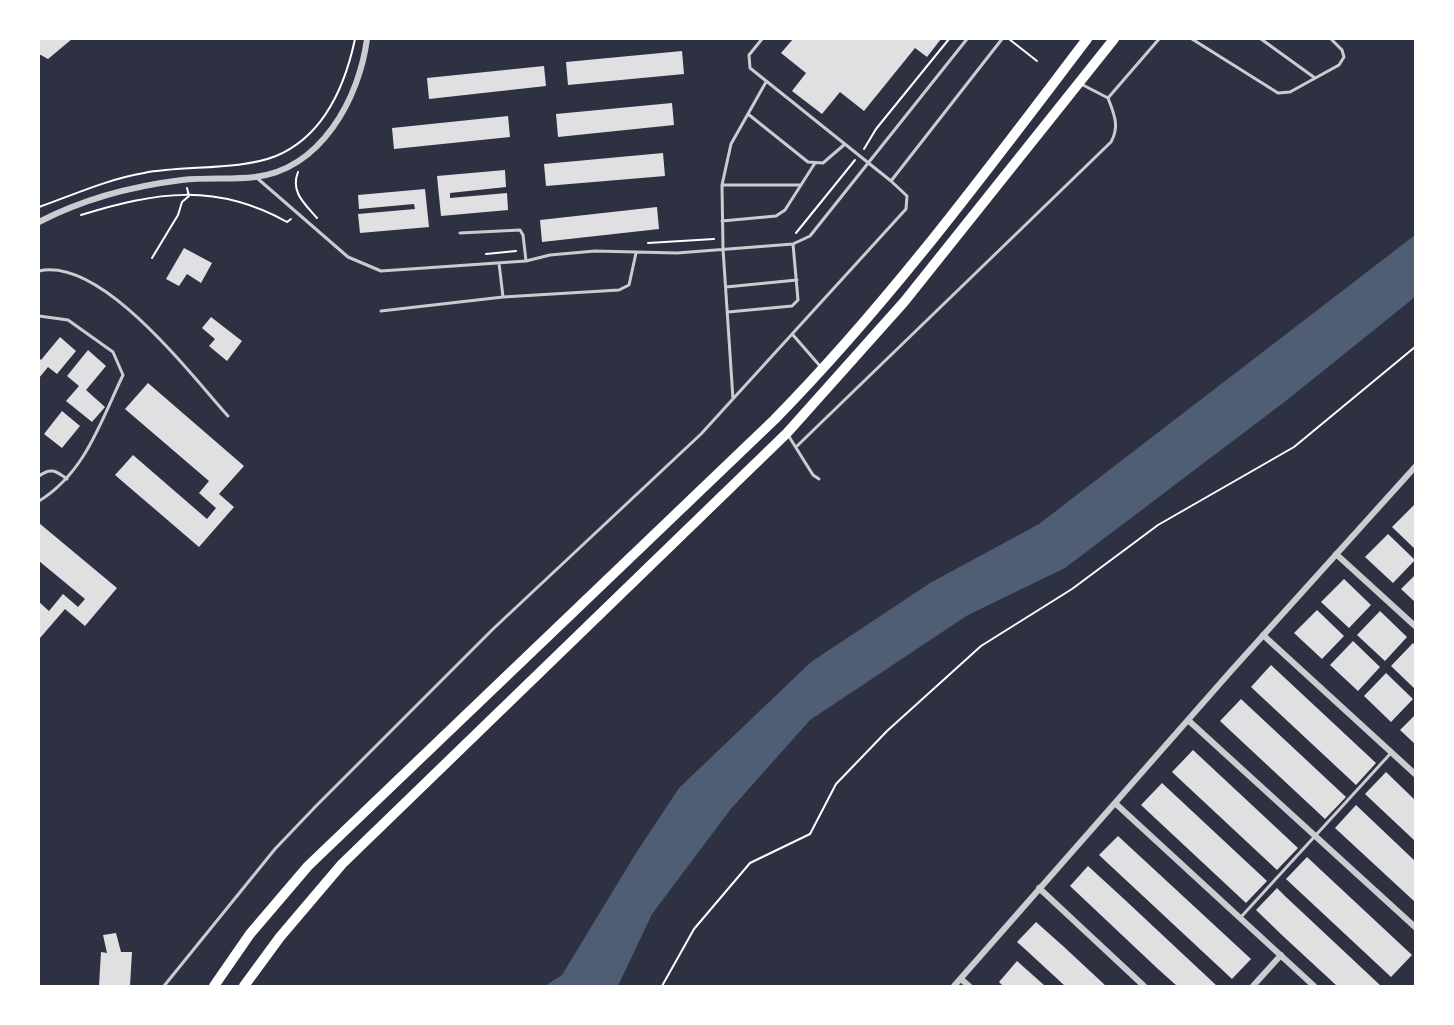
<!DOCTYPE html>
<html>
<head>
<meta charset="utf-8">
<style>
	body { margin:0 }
	#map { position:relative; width:1454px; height:1025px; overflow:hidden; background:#2d3142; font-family:Lato,sans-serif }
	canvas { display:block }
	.frame { position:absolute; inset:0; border:40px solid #fff; pointer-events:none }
</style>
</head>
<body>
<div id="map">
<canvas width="1454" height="1025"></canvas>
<div class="frame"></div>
</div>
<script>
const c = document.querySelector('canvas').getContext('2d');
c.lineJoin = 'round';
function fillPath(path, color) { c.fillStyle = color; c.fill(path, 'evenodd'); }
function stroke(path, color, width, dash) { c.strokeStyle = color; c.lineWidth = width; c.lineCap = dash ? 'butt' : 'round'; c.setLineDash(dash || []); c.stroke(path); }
fillPath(new Path2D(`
	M1415 235V297L1287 400 1065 568 968 615 810 720 730 810 652 914 618 986H545L562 975 636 853 679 788 811 662 930 583 1039 524Z`), '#4f5d75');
fillPath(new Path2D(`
	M39 39H72L48 59 39 54Z
	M793 39H941L927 57 915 48 864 111 840 92 822 114 792 91 806 73 781 53Z
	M682 51 684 74 568 85 566 62Z
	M544 66 546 86 429 99 427 78Z
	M672 103 674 125 558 137 556 114Z
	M508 116 510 137 394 149 392 128Z
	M663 153 665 176 546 186 544 164Z
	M505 170 506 187 450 193V198L507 193 508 210 441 216 437 176Z
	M425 189 429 227 360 233 358 214 415 209 414 204 359 209 358 195Z
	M657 207 659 229 542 242 540 220Z
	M184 248 212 263 201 283 187 274 179 286 166 279Z
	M211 317 242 341 227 361 209 346 215 339 202 328Z
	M60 337 76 351 57 374 48 367 39 378V358L41 360Z
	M88 350 106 366 86 390 105 407 92 422 66 401 79 386 67 376Z
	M148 383 244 466 219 494 234 507 199 547 115 475 133 455 207 519 216 508 199 493 209 481 125 409Z
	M62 411 80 426 62 448 44 434Z
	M1415 504V549L1392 527Z
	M39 523 117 588 85 626 65 609 40 638 39 602 49 611 63 594 78 607 85 599 39 561Z
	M1388 534 1415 560 1393 583 1365 557Z
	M1415 575V602L1401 589Z
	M1344 579 1371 605 1349 628 1321 602Z
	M1317 610 1344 636 1322 659 1294 633Z
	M1380 611 1407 637 1385 661 1357 635Z
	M1353 641 1380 667 1358 691 1330 665Z
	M1413 643 1415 645V689L1391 666Z
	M1271 665 1376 763 1356 785 1251 687Z
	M1386 673 1413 699 1391 722 1364 696Z
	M1241 699 1346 797 1325 819 1220 721Z
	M1415 715V744L1400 730Z
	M1193 750 1298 848 1277 870 1172 772Z
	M1386 772 1415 800V841L1365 794Z
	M1162 783 1267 881 1246 903 1141 805Z
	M1356 805 1415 861V902L1335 828Z
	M1118 836 1251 959 1232 979 1099 855Z
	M1307 857 1412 955 1391 977 1286 879Z
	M1088 866 1124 899 1217 986H1177L1158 969 1070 886Z
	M1277 888 1286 897 1381 986H1337L1284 937 1256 910Z
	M1036 922 1063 946 1106 986H1065L1026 950 1017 942Z
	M116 933 121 952H132L130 986H99L101 952 107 953 103 935Z
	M1017 961 1035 977 1045 986H1003L999 982Z`), '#e0e0e3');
stroke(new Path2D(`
	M1009 39 1037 61
	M864 149 876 129 949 39
	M298 172C290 192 305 204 317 218
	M39 207C73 195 108 179 144 173 184 165 238 171 276 156 324 136 345 86 355 39
	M81 215C156 192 215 182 287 222L291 219
	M796 233 855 160
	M648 243 714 239
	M486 254 516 251
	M152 258 178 215 182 202 189 196 187 188
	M662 986 694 929 750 863 810 834 836 784 887 731 981 646 1072 589 1158 525 1294 447 1415 347`), '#fff', 2);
stroke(new Path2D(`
	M1192 39 1278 93 1290 92 1339 65 1344 57 1342 50 1331 39
	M1261 39 1315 78
	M1081 84 1108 98 1159 39
	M748 114 808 162 823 163 845 144
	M257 178 348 257 381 271 526 261 550 255 595 251 677 253 793 244 810 236 967 39
	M891 181 1002 39
	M722 185H801
	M722 221 776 216 785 210 815 163
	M460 233 520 230 523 235 526 261
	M39 271C102 257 190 374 228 416
	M726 287 797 280
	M503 297 619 290 629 285 636 253
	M381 311 503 297 499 263
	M728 312 792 306 798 300 793 244
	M39 316 68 320 113 352 123 375C101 421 85 473 39 501
	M793 335 820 366
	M733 399 723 249 722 185 731 144 766 82
	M788 435 813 475 819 479
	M797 446 1111 142C1120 126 1114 114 1108 98
	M39 476C51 467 56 471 67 479
	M1241 917 1390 754
	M164 986 275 849 316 806 493 629 701 434 906 209 907 196 891 181 750 68 749 55 762 39`), '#caccd0', 3);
stroke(new Path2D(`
	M39 222C83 199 133 186 182 180 207 177 231 180 255 177 321 169 359 99 367 39
	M1336 554 1415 626
	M1263 635 1415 774
	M1188 720 1415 927
	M1115 803 1314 986
	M1039 888 1144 986
	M961 979 969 986
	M954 986 1231 671 1415 467
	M1253 986 1281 955`), '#caccd0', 6);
stroke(new Path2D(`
	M214 986 250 934 308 866 774 420C889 303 988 169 1087 39
	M244 986 280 937 342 864 787 433 904 302 1114 39`), '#fff', 10);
</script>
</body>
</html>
